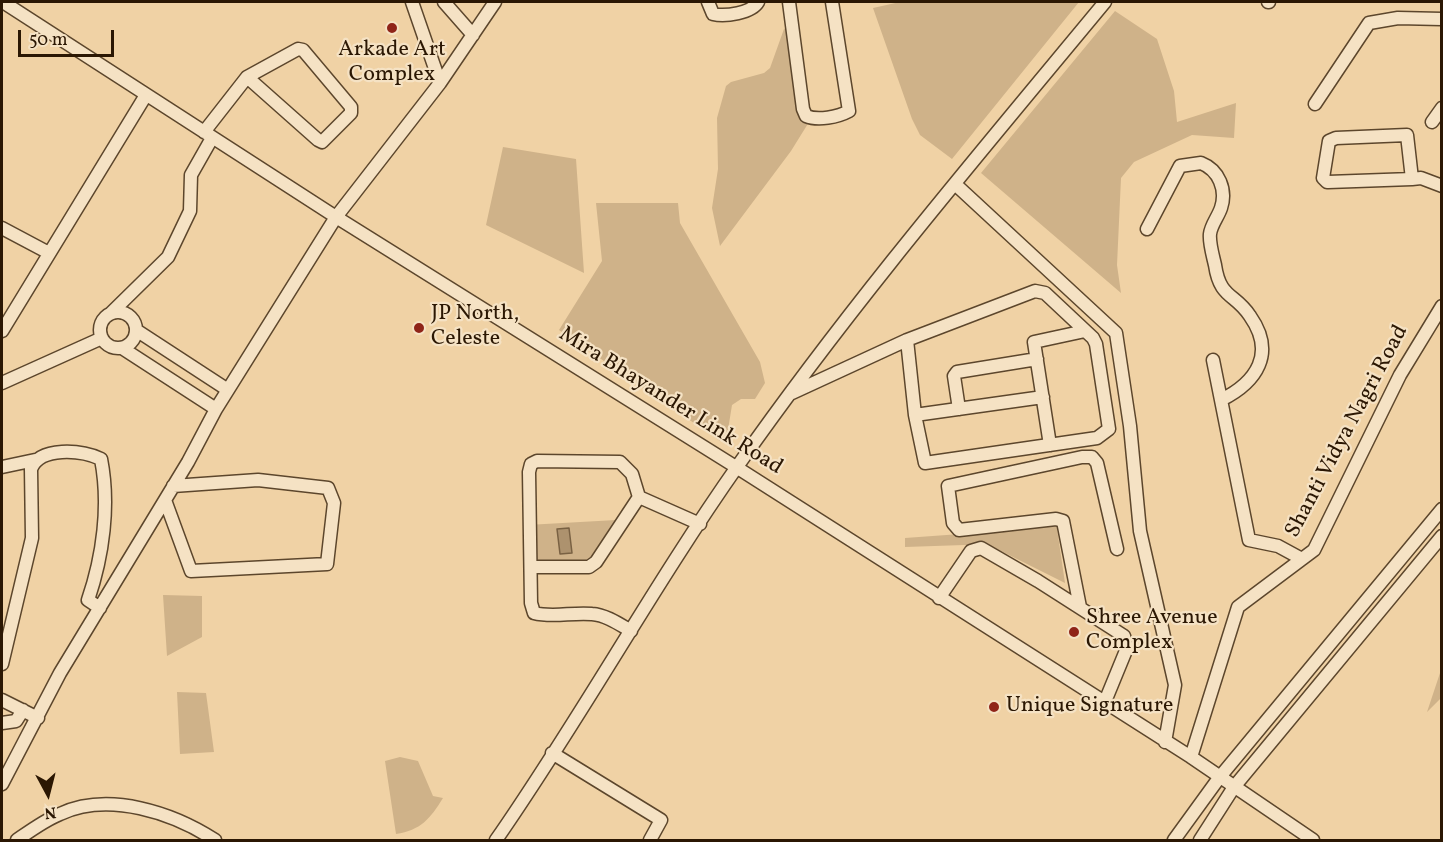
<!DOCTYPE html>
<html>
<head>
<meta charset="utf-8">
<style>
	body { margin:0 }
	#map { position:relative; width:1443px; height:842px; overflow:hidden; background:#f0d2a5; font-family:Vollkorn,serif }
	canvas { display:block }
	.frame { position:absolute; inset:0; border:3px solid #2b1703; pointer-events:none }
	.north { position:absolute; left:18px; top:764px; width:60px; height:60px; -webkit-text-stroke:4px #f5e2c4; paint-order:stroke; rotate:173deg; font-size:16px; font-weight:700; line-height:24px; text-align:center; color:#2b1703 }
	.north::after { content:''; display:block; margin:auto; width:21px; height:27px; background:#2b1703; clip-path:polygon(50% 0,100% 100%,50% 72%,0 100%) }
	.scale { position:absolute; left:18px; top:30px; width:96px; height:27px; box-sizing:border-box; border:3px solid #2b1703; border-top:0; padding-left:8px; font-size:18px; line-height:21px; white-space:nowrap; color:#2b1703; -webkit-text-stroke:4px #f5e2c4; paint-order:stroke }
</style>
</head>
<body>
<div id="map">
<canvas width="1443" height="842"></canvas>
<div class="frame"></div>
<div class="north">N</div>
<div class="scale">50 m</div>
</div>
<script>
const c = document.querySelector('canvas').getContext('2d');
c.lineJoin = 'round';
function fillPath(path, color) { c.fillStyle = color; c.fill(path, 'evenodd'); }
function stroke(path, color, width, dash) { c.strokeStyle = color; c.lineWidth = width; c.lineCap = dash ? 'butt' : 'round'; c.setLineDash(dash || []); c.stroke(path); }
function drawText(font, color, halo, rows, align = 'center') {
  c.font = font + ' Vollkorn,serif'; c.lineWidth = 4.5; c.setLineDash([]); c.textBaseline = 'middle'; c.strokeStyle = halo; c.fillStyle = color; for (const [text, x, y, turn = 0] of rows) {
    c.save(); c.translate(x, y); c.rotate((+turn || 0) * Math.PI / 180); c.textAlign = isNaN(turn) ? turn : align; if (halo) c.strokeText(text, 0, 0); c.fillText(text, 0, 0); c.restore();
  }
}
fillPath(new Path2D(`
	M900 2H1079L952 159 920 135 912 119 873 8Z
	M1115 11 1157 39 1174 91 1177 122 1236 103 1234 138 1192 135 1134 162 1121 178 1117 265 1121 293 981 173Z
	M790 26 809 122 791 151 720 246 712 208 718 169 717 118 726 86 731 82 764 73 770 68 784 29Z
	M503 147 576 159 584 273 486 225Z
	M596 203H678L680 223 760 362 765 383 755 399H741L732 405 727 436 720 441 559 330 602 261Z
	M616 520 587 564 526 570 527 525Z
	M1056 522 1065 583 993 547 964 545 905 547V538L988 532Z
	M163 595 202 596V637L167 656Z
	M1441 670V698L1427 712Z
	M177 692 206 693 214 752 180 754Z
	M400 757 418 761 433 796 443 798C430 819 421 830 396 834L385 761Z`), '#cfb289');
const water = new Path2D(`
	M569 528 572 553 560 554 557 529Z`);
fillPath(water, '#ad926e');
stroke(water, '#796143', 1.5);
const minor = new Path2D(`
	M3 2 336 217 736 467 1191 757 1313 840
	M412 2 440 83
	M444 2 473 35
	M708 2 713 14C725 17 752 13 758 2
	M789 2 803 109 806 116C818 121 838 117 849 111L832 2
	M1268 2H1269
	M1315 104 1369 23 1398 18 1442 19
	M1432 122 1442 108
	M204 132 247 77 298 49 303 50 351 107V113L322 142 318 140 247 77
	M1412 179 1407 135 1336 138 1329 141 1323 178 1327 182H1328L1412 179 1421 178 1442 186
	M955 184 1116 333 1130 426 1140 531 1175 685 1165 742
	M2 228 49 253
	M1147 229 1180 166 1201 163C1219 170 1227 190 1221 208 1218 217 1211 225 1210 234 1209 243 1213 256 1215 265 1220 299 1235 293 1250 316 1276 353 1257 382 1221 400
	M100 330a18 18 0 1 1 36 0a18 18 0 1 1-36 0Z
	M111 313 168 257 190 211 191 175 212 138
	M136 330 228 390
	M2 331 146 95
	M907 340 915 415 1043 397
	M122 348 216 409
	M1213 360 1249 540 1278 546 1302 559
	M2 383 102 338
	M792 393 907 340 1035 291 1045 293 1093 338 1096 344 1109 429 1097 438 925 463 915 415
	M959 409 954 376 957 372 1037 359
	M1050 445 1034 342 1085 331
	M2 467 35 460
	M639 497 700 524
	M165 500 191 571 327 564 334 503 328 488 258 480 173 486
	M531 567H589L596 562 639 497 632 474 620 462 537 461 531 464 529 472 531 603 534 613C553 618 572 612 592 614 606 615 619 624 631 631
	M939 598 971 551 981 548 1038 581 1124 636 1127 648 1104 704
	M1080 607 1063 521 1056 519 959 530 953 523 948 486 1082 457H1092L1097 463 1117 549
	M2 664 32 538 31 469C40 446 81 450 101 459 110 505 103 556 88 600L100 608
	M2 700 38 718
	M2 723 16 721 23 710
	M552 753 661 820 650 840
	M1191 757 1238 607 1314 550 1400 375 1442 306
	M2 784 60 673 188 462 216 409 336 217 440 83 495 2
	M17 840C30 831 45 820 60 814 109 791 173 813 215 840
	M496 840C581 718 653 586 739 464 852 303 980 153 1105 2
	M1174 840 1219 778 1442 509
	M1200 840 1234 787 1442 536`);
stroke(minor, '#5c462c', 15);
stroke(minor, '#f5e2c4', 12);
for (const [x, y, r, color] of [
	[392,28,6,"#8f2418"],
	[419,328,6,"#8f2418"],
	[1074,632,6,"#8f2418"],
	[994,707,6,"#8f2418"]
]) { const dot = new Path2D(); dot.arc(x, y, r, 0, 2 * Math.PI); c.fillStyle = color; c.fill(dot); stroke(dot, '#f5e2c4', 2); }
drawText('22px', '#2b1703', '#f5e2c4', [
	["Arkade Art",392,51,"center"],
	["Complex",392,76,"center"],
	["JP North,",431,315],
	["Celeste",431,340],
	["Shree Avenue",1086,619],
	["Complex",1086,644],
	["Unique Signature",1006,707]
], 'left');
drawText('22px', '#2b1703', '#f5e2c4', [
	["Mira Bhayander Link Road",670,402,32],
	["Shanti Vidya Nagri Road",1348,432,-62]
]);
</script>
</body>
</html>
